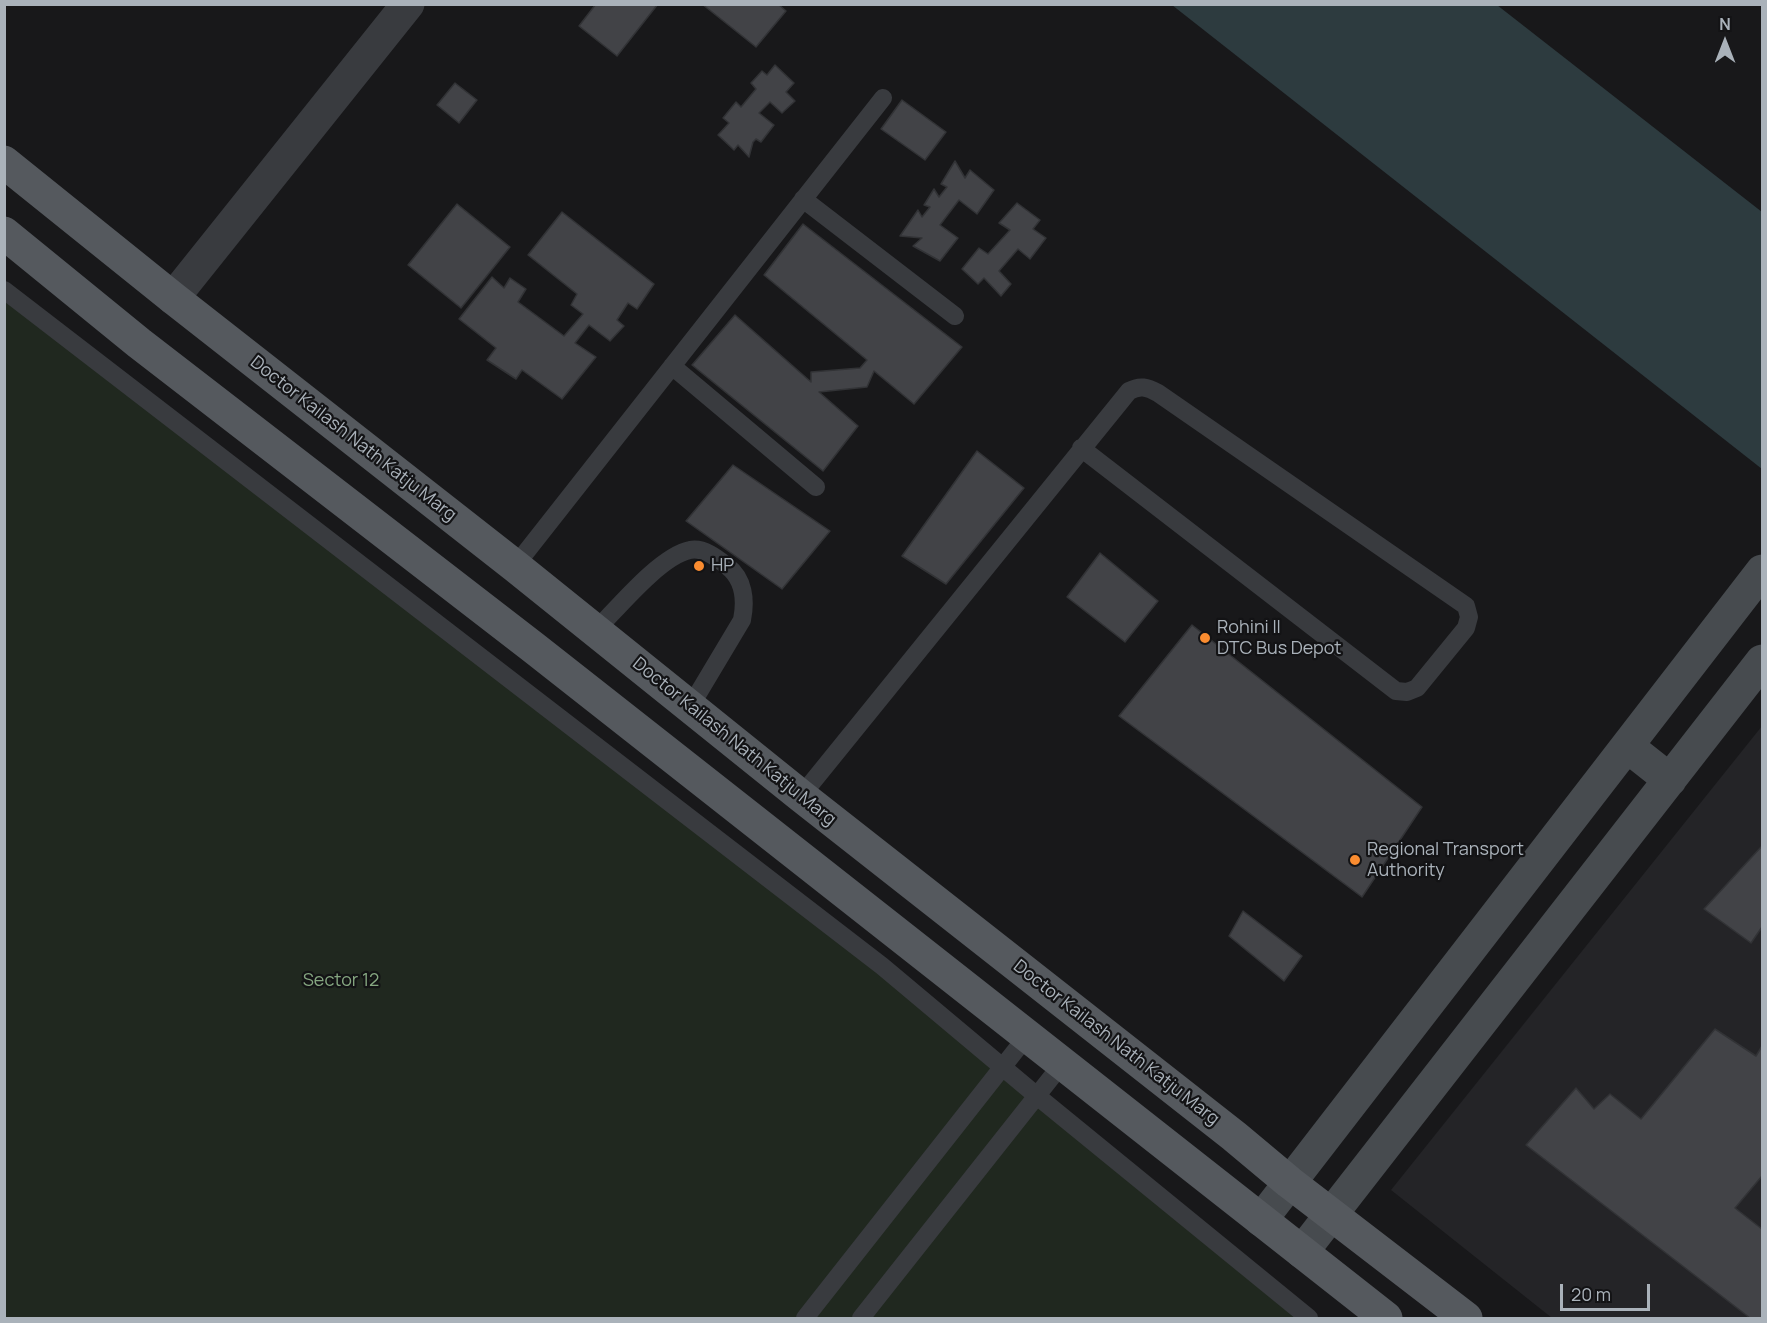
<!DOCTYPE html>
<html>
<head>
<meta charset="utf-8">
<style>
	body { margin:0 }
	#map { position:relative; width:1767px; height:1323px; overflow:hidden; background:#18181a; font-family:Manrope,sans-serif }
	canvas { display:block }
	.frame { position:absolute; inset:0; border:6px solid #aab2ba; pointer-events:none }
	.north { position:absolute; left:1695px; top:12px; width:60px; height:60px; -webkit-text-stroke:4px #131315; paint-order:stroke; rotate:0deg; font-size:16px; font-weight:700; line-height:24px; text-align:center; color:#aab2ba }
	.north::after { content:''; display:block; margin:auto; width:21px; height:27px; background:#aab2ba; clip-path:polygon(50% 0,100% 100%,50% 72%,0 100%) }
	.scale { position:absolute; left:1560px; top:1284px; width:90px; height:27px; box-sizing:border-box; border:3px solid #aab2ba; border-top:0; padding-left:8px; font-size:18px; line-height:21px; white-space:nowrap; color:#aab2ba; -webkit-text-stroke:4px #131315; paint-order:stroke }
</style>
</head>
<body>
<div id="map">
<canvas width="1767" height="1323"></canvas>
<div class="frame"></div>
<div class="north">N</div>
<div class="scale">20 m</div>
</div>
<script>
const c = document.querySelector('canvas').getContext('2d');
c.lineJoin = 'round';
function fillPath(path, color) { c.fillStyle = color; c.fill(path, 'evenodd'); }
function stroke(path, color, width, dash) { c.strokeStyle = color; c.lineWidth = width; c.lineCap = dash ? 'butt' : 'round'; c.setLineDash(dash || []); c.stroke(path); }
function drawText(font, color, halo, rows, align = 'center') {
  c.font = font + ' Manrope,sans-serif'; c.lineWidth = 4.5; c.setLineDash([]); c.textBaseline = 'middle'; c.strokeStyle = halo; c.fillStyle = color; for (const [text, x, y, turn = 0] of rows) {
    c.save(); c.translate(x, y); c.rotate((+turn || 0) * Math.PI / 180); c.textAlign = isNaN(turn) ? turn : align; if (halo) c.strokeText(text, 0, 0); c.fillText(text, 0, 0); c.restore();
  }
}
fillPath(new Path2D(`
	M1762 726V1318H1552L1391 1190Z`), '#242427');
fillPath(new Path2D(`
	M5 290 1319 1318H5Z`), '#20281f');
fillPath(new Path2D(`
	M1172 5H1497L1762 212V469Z`), '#2d3b3f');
const building = new Path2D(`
	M596 4H658L617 56 579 26Z
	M702 4H778L786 11 756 47Z
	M775 65 794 83 786 92 795 101 782 113 770 102 759 113 774 125 761 142 756 139 753 142 749 157 738 145 734 150 718 135 729 123 723 118 736 102 741 107 756 89 751 83 762 71 767 75Z
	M455 83 477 100 459 123 437 105Z
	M902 100 946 132 925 160 881 129Z
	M955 161 965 178 970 170 994 190 977 214 959 200 940 225 958 238 940 261 913 246 922 238 900 236 918 210 922 217 930 207 924 205 934 189 939 197 947 187 941 184Z
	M1017 203 1040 220 1033 229 1046 238 1030 259 1018 249 999 271 1011 284 1001 296 984 278 978 284 962 269 979 248 988 254 1010 230 999 223Z
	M457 204 510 247 461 308 408 265Z
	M562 212 654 284 637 309 628 303 617 320 624 326 610 341 589 325 575 343 596 357 562 399 522 370 516 379 487 360 496 348 459 319 492 277 504 288 510 278 526 289 518 302 564 336 583 314 571 305 577 294 528 255Z
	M803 224 962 347 914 404 874 371 867 387 819 392 858 426 823 471 692 365 735 315 811 382V372L860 368 867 360 764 275Z
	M977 451 1024 488 946 584 902 556Z
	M733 465 830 531 782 589 686 521Z
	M1100 553 1158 601 1125 642 1067 597Z
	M1192 625 1422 807 1362 897 1119 716Z
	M1762 846V927L1751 943 1704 909Z
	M1243 911 1302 956 1284 981 1229 936Z
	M1715 1029 1756 1056 1762 1046V1176L1735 1208 1762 1229V1318H1750L1526 1145 1576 1088 1594 1109 1610 1094 1641 1119Z`);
fillPath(building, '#424347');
stroke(building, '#323336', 1.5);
stroke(new Path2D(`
	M803 199 955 316
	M4 290 882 966 1037 1096 1309 1318
	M672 366 816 487
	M515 566 883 98
	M595 631C617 609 660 556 690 550 703 547 717 558 727 566 744 579 746 600 742 620L690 707
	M801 796 1129 391C1140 385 1147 387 1158 393L1466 606 1469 617 1466 628 1417 688 1407 692 1396 691 1081 448
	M805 1318 1027 1036
	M861 1318 1062 1064`), '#393b3f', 18);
stroke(new Path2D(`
	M173 298 408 4`), '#393b3f', 33);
stroke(new Path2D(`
	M1627 746 1670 780
	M1261 1220 1762 571
	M1302 1252 1762 661`), '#474b4f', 33);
stroke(new Path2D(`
	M4 162 173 298 515 566 801 796 1234 1136 1289 1182 1466 1318
	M4 233 139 343 534 648 1386 1318`), '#55595e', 33);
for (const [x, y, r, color] of [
	[699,566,6,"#fa8c30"],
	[1205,638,6,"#fa8c30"],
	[1355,860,6,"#fa8c30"]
]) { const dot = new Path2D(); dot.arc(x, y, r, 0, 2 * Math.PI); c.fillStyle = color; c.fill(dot); stroke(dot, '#131315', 2); }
drawText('18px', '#aab2ba', '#131315', [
	["Doctor Kailash Nath Katju Marg",353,439,38],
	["Doctor Kailash Nath Katju Marg",734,742,39],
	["Doctor Kailash Nath Katju Marg",1116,1043,38]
]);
drawText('18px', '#aab2ba', '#131315', [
	["HP",711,566],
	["Rohini II",1217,628],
	["DTC Bus Depot",1217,649],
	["Regional Transport",1367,850],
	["Authority",1367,871]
], 'left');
drawText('18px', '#85a680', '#131315', [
	["Sector 12",341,981]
]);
</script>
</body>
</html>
